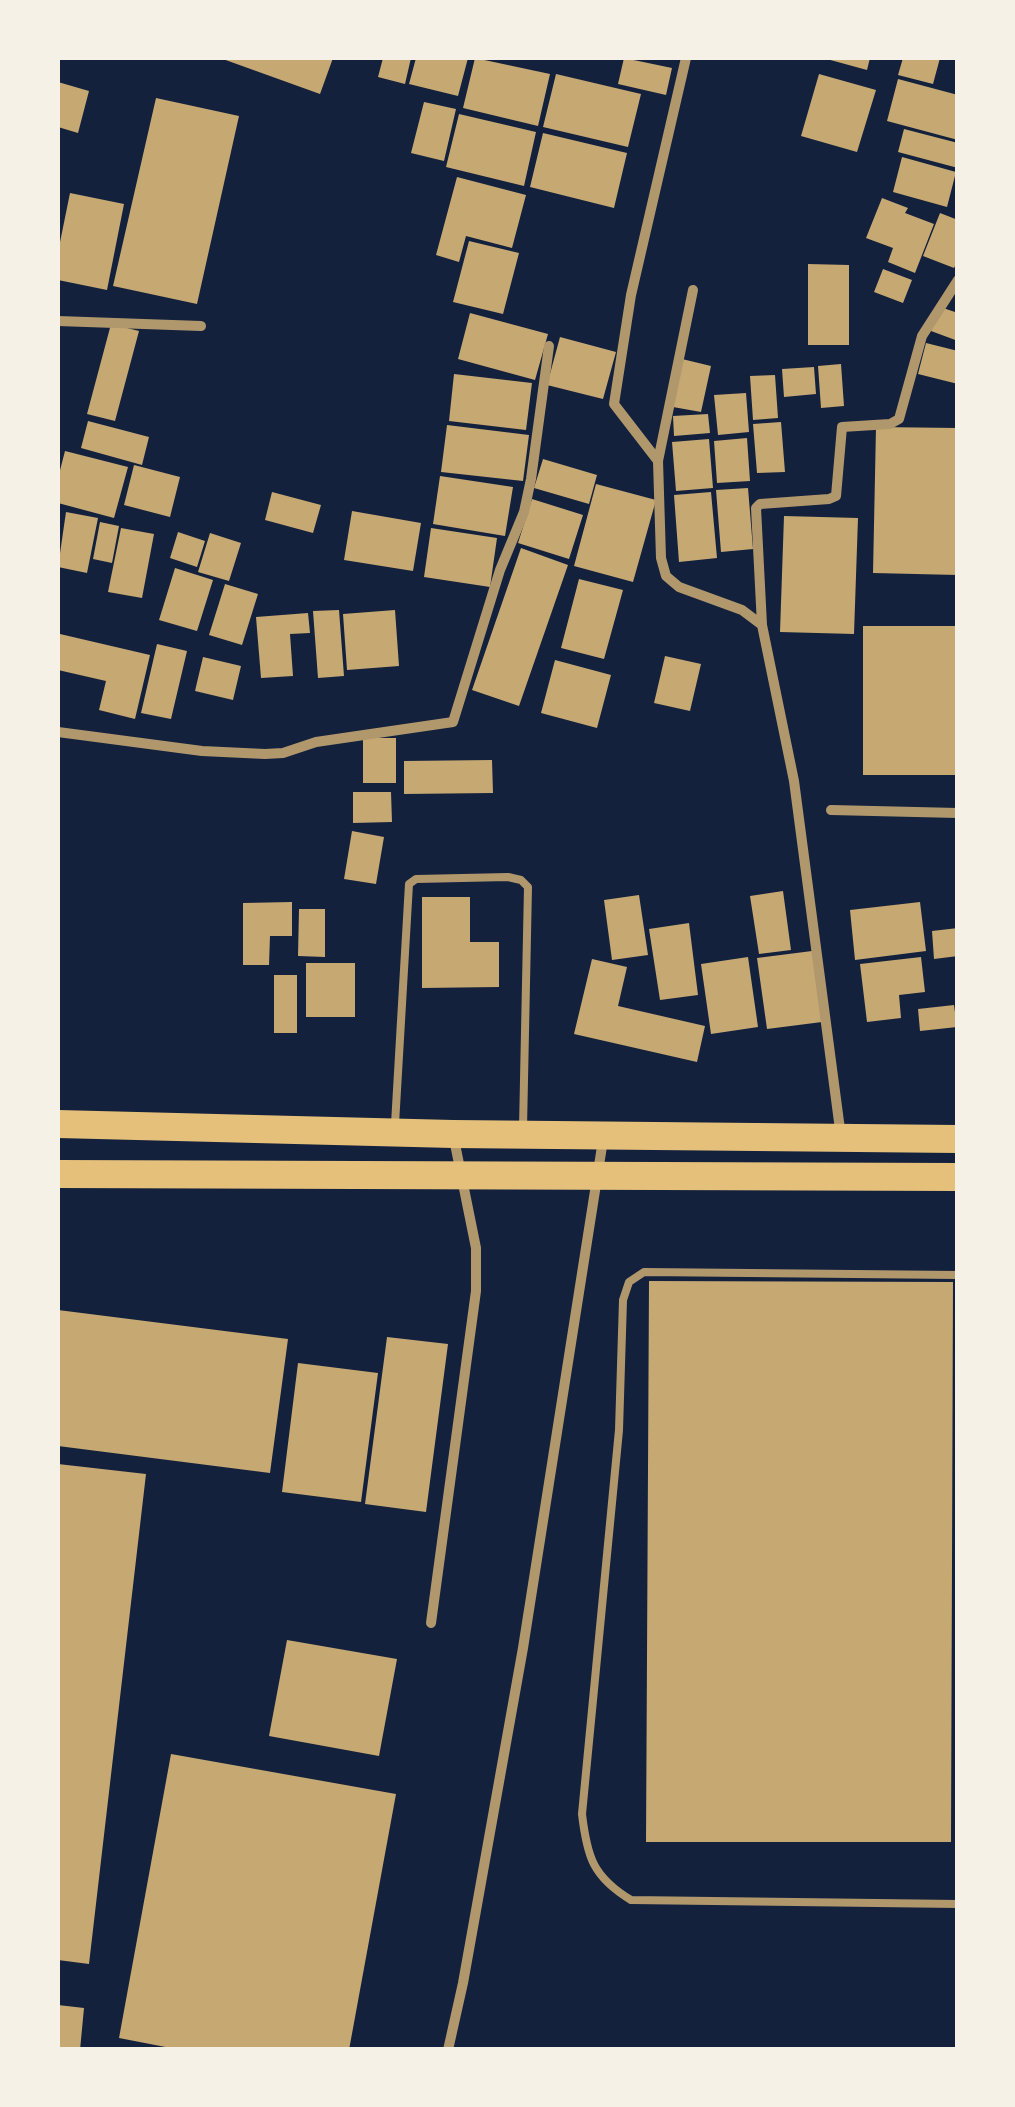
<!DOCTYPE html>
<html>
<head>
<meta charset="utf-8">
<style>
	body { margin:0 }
	#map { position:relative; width:1015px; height:2107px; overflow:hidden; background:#14213d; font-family:Spectral,serif }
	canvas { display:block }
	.frame { position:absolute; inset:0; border:60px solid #f6f1e7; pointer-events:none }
</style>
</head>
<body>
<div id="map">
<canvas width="1015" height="2107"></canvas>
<div class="frame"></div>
</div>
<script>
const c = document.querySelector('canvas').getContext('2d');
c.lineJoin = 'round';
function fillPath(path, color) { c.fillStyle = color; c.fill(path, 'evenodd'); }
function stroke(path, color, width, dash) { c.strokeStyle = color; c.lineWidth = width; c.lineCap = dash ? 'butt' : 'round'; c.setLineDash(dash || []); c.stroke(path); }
fillPath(new Path2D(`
	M220 58H333L320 94Z
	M383 58H411L405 84 378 77Z
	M416 58H468L458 96 409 84Z
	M475 58 550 74 538 126 463 108Z
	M624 58 672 68 666 95 618 84Z
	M823 58H870L867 70Z
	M903 58H940L933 84 898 75Z
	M556 74 641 94 628 147 543 127Z
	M819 74 876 90 857 152 801 136Z
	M898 79 958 95V140L887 121Z
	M58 82 89 91 78 133 58 127Z
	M156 98 239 116 197 304 113 286Z
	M424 102 456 109 444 161 411 153Z
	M459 114 536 132 524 186 446 167Z
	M904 129 958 143V168L898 152Z
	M543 133 627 153 614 208 530 187Z
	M902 157 956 172 947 207 893 192Z
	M457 177 526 195 512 248 466 236 459 262 436 255Z
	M70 193 124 204 107 290 58 280V252Z
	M882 198 908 208 905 213 934 224 915 273 888 262 893 248 866 238Z
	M940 213 958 220V260L954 268 923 256Z
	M469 241 519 253 503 314 453 302Z
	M808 264 849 265V345H808Z
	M883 269 912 280 903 303 874 292Z
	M940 307 958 313V341L931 331Z
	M470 313 548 334 535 380 458 359Z
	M111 324 139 331 115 421 87 414Z
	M560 337 616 352 603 399 547 385Z
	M926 343 958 351V384L918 374Z
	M682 359 711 366 701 412 673 407Z
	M841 364 844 406 821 408 818 366Z
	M814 367 816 394 784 397 782 369Z
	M454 374 532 383 526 430 449 421Z
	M775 375 778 418 753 420 750 376Z
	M746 393 749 432 718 435 714 395Z
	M708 414 710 433 674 436 673 416Z
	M88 421 149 437 142 465 81 448Z
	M781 422 785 472 757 473 753 424Z
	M447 425 529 435 523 481 441 472Z
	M876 427 958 428V575L873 573Z
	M747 438 750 481 717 483 714 441Z
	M709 439 713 488 676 491 672 442Z
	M65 451 128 467 114 518 58 503V478Z
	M543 459 597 475 589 504 534 488Z
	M134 465 180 477 170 517 124 505Z
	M440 476 513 487 505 536 433 524Z
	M596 484 656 500 633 582 574 566Z
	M748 488 753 549 721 552 716 490Z
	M272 492 321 505 313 533 265 520Z
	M711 492 717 558 679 562 674 495Z
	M532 499 583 515 569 559 518 543Z
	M352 511 421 523 413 571 344 560Z
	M66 512 98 518 87 573 58 567Z
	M784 516 858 518 854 634 780 632Z
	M100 522 119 526 112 563 93 559Z
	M121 528 154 534 142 598 108 592Z
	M431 528 497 538 490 587 424 577Z
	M178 532 205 541 197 567 170 558Z
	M210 533 241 543 229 581 198 572Z
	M521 548 568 565 519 706 472 690Z
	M175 568 213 580 197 631 159 620Z
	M579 579 623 590 604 659 561 648Z
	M225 584 258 594 242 645 209 635Z
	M339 610 344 676 318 678 313 611Z
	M395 610 399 666 347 670 343 614Z
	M308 613 310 633 290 634 293 676 261 678 256 617Z
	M863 626H958V775H863Z
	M60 634 150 655 135 719 99 710 106 681 58 670Z
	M157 644 187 651 171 719 141 713Z
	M665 656 701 664 690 711 654 703Z
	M203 657 241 666 233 700 195 691Z
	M555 660 611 675 597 728 541 713Z
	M363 738H396V783H363Z
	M492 760 493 793 404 794V761Z
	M353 792H391L392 822 353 823Z
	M352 831 384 837 376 884 344 879Z
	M783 891 791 950 759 954 750 896Z
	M639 895 648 955 612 960 604 900Z
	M422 897H470V942H499V987L422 988Z
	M292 902V936H270L269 965H243V903Z
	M920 902 926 951 855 960 850 910Z
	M299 909H325V957L298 956Z
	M689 923 698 995 660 1000 649 929Z
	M958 928V956L934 959 932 931Z
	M812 951 822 1022 767 1029 757 958Z
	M748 957 758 1027 711 1034 701 964Z
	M921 957 925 992 899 995 901 1018 867 1022 860 964Z
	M592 959 627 967 618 1006 705 1026 697 1062 574 1034Z
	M306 963H355V1017H306Z
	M274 975H297V1033H274Z
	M954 1005 957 1027 920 1031 918 1009Z
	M649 1281 953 1282 951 1842H646Z
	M58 1310 288 1339 270 1473 58 1446Z
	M387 1337 448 1344 426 1512 365 1504Z
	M298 1363 378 1373 361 1502 282 1492Z
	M58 1464 146 1474 89 1964 58 1960Z
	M287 1640 397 1659 379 1756 269 1736Z
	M171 1754 396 1794 349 2050H181L119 2038Z
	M58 2005 84 2008 80 2050H58Z`), '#c6a872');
stroke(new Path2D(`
	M395 1124 409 884 416 879 508 877 521 880 528 887 523 1128
	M958 1275 644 1272 629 1282 623 1300 619 1430 582 1814C587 1857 593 1877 631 1900L958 1904`), '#b1986c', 8);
stroke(new Path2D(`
	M686 58 631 295 614 404 658 461 661 558 666 576 679 587 742 610 762 625 794 781 841 1137
	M58 321 201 326
	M658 461 693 290
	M762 625 756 508 760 504 829 499 836 496 842 427 890 424 899 419 922 336 958 280
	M58 732 202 751 265 754 283 753 316 742 453 722 500 570 524 512 531 479 549 346
	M831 810 958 813
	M431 1623 476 1291V1248L453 1134
	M448 2050 463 1983 523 1648 603 1140`), '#b1986c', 10);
stroke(new Path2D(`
	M58 1124 453 1134 958 1139
	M58 1174 958 1177`), '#e5c07b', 28);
</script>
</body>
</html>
